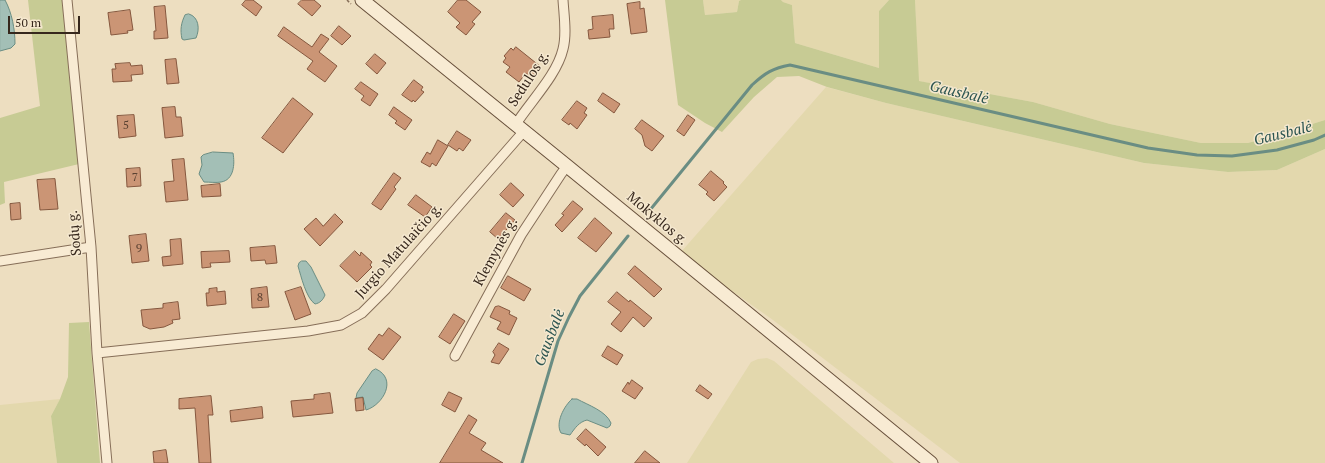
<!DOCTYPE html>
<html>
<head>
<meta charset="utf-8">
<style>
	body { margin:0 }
	#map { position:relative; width:1325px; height:463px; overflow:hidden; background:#eddec0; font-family:"PT Serif",serif }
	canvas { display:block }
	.scale { position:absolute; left:8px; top:16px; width:72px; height:18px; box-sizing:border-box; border:2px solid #36271c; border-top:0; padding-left:5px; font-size:12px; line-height:14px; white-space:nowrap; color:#36271c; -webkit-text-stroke:3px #f5e8cf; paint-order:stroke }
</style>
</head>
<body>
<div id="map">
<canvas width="1325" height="463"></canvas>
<div class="scale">50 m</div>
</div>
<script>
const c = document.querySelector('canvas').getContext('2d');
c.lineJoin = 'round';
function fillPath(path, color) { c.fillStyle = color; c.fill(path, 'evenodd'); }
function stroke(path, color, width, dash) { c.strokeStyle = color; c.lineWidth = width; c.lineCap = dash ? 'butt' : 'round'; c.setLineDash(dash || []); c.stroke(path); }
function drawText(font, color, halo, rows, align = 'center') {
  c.font = font + ' "PT Serif",serif'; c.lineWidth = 3; c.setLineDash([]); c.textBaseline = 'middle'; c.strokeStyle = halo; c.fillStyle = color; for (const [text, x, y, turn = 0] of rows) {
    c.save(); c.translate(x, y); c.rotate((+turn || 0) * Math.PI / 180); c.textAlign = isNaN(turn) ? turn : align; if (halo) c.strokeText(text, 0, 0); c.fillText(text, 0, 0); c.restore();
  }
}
fillPath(new Path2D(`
	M703 0H741L739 1 737 12 705 15Z
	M781 0H889L879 11V68L795 43 792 5 783 2Z
	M915 0H1325V120L1280 134 1248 143H1201L1110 124 1033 102 918 81Z
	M826 87 886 103 1144 163 1228 172 1277 170 1325 149V463H960L773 320 715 279 681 252Z
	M767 358 774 361 894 463H687L751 362 758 359Z
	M60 399 51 416 57 463H0V405Z`), '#e3d8ad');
fillPath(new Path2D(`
	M28 0H62L79 164 4 182 5 203 0 205V118L40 106Z
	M665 0H703L705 15 737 12 739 1 741 0H781L783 2 792 5 795 43 879 68V11L889 0H915L919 81 1033 102 1110 124 1201 143H1248L1280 134 1325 120V149L1277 170 1228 172 1144 163 886 103 827 87 799 76 777 77 754 97 722 132 705 123 678 105Z
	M89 322 100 463H57L51 416 60 399 68 377 69 323Z`), '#c7cb94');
const water = new Path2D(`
	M0 0H5C12 13 15 29 15 44L11 48 0 51Z
	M189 14C199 17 200 29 196 38L184 40 182 39C180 30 181 23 185 15Z
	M213 152 233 153C235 164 234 180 221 182 216 183 210 182 204 182L199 174 202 165 201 157 203 155Z
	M302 261H306L311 267 325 295C323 300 320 303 315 304 306 298 301 276 298 266L299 263Z
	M376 369C398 379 383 405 366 410L363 397 356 398 357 393 372 371Z
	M572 399H577C588 405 606 411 611 423L610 426 607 428 587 420C579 422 575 428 570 435L561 433C555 423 564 406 572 399Z`);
fillPath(water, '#a3bfb6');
stroke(water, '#6a8d83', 1);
stroke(new Path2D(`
	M650 210 752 85C765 73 773 68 790 65L1148 148 1197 155 1232 156 1277 150 1314 140 1325 135
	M522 463 558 341 569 317 580 296 628 236`), '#6a8d83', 3);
const building = new Path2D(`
	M246 0H253L262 7 256 16 242 5Z
	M302 0H314L321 6 312 16 298 4Z
	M458 0H466L481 12 472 22 475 24 466 35 456 27 460 23 448 12Z
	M640 2V9L644 8 647 32 631 34 627 4Z
	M165 6 168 38 154 39V31H156L154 7Z
	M130 10 133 30 127 31 128 33 111 35 108 13Z
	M613 15 614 29H609L610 37 589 39 588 30 593 29 592 17Z
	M339 26 351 36 342 45 331 36Z
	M284 27 312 47 321 34 329 39 319 52 337 66 325 82 307 69 313 61 278 36Z
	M516 47 541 67 532 78 526 73 519 82 506 72 510 67 503 62 506 58 504 56 511 48 513 50Z
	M375 54 386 63 377 74 366 64Z
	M176 59 179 83 167 84 165 60Z
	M130 63 131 66 142 65 143 74 131 75 132 81 113 82 112 69H116L115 64Z
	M414 80 423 87 421 90 424 92 415 102 413 100 412 102 402 95Z
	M361 82 378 94 370 106 361 100 364 96 355 89Z
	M603 93 620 104 614 113 598 101Z
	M293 98 313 114 283 153 262 138Z
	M577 101 587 108 584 113 587 115 577 129 570 123 569 125 562 120Z
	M175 107 176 117H181L183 136 165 138 162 108Z
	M394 107 412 120 405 130 395 123 397 121 389 115Z
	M134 115 136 136 119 138 117 116Z
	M688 115 695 120 684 136 677 131Z
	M642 120 664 136 652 151 645 146 642 135 635 129Z
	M457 131 471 140 463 151 459 148 457 151 448 145Z
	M438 140 448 146 436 166 432 163 430 167 421 162 427 152 430 154Z
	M184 159 188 200 166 202 164 182 174 181 172 160Z
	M140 168 141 186 127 187 126 169Z
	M711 171 724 182 723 183 727 187 714 201 706 194 708 192 699 185Z
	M394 173 401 178 394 187 396 189 381 210 372 204Z
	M55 179 58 209 40 210 37 180Z
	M511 183 524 195 513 207 500 195Z
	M220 184 221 196 202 197 201 186Z
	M416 195 432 207 425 217 408 205Z
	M573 201 583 209 562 232 555 225 564 215 562 214Z
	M20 203 21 219 11 220 10 204Z
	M506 213 515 220 498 239 490 232Z
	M335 214 343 222 320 246 304 229 316 218 323 226Z
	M595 218 612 233 596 252 578 238Z
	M146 234 149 261 132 263 129 236Z
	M181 239 183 264 163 266 162 257 171 256 170 240Z
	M275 246 277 263 266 264 265 260 251 261 250 248Z
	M229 251 230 262 210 263 211 267 202 268 201 252Z
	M355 251 360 256 361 252 372 262 370 265 372 267 357 282 340 266Z
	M635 266 662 289 654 297 628 274Z
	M508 276 531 289 524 301 501 288Z
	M267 287 269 307 252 308 251 289Z
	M301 287 311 314 295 320 285 292Z
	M217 288V292L225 291 226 304 207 306 206 293H209V289Z
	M617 292 629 302 630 300 652 318 644 327 633 317 621 332 611 324 621 312 608 302Z
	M178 302 180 319 172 320 173 323 164 327 150 329 143 326 141 310 163 308V304Z
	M499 306 510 311 509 314 517 318 509 335 497 329 501 322 490 317 495 307Z
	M454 314 465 321 450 344 439 337Z
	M389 328 401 337 383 360 368 349 379 334 382 336Z
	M499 343 509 349 499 364 491 362 495 355 493 352Z
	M608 346 623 355 617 365 602 356Z
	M632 380 643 388 635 399 622 391 628 382 629 384Z
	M700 385 712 394 708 399 696 391Z
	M449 392 462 398 455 412 442 405Z
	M330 393 333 413 293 417 291 401 314 399V395Z
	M211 396 213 415H208L211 463H199L195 408 179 409V399Z
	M363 398 364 410 356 411 355 399Z
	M262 407 263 418 231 422 230 411Z
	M469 415 477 420 469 433 486 443 481 450 503 463H440Z
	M586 429 606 447 598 456 586 444 585 446 577 439Z
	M166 450 168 463H154L153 452Z
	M645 451 660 463H635Z`);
fillPath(building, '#cb9575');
stroke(building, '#85573e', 1);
const minor = new Path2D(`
	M67 0 91 247 97 353 107 463
	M516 124C530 102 557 75 563 49 567 34 564 16 563 0
	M0 261 91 247
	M97 353 308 331 341 325 362 313 386 289 524 131
	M455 356 521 235 561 174 567 166`);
const secondary = new Path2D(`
	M362 0 567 166 931 463`);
stroke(minor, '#866e58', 11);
stroke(secondary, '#68503b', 15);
stroke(new Path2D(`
	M347 0 351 4`), '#866e58', 1.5, [3, 2]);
stroke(minor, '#f8ebd3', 9);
stroke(secondary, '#f8ebd3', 13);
drawText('12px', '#5b4232', null, [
	["5",126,126],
	["7",135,178],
	["9",139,249],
	["8",260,298]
]);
drawText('14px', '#36271c', '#f5e8cf', [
	["Sedulos g.",529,79,-57],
	["Mokyklos g.",657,219,40],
	["Sodų g.",75,233,-95],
	["Jurgio Matulaičio g.",399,251,-48],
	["Klemynės g.",496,252,-61]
]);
drawText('italic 15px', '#2c5551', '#f5e8cf', [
	["Gausbalė",959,93,13],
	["Gausbalė",1283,134,-14],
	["Gausbalė",550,338,-69]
]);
</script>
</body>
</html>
